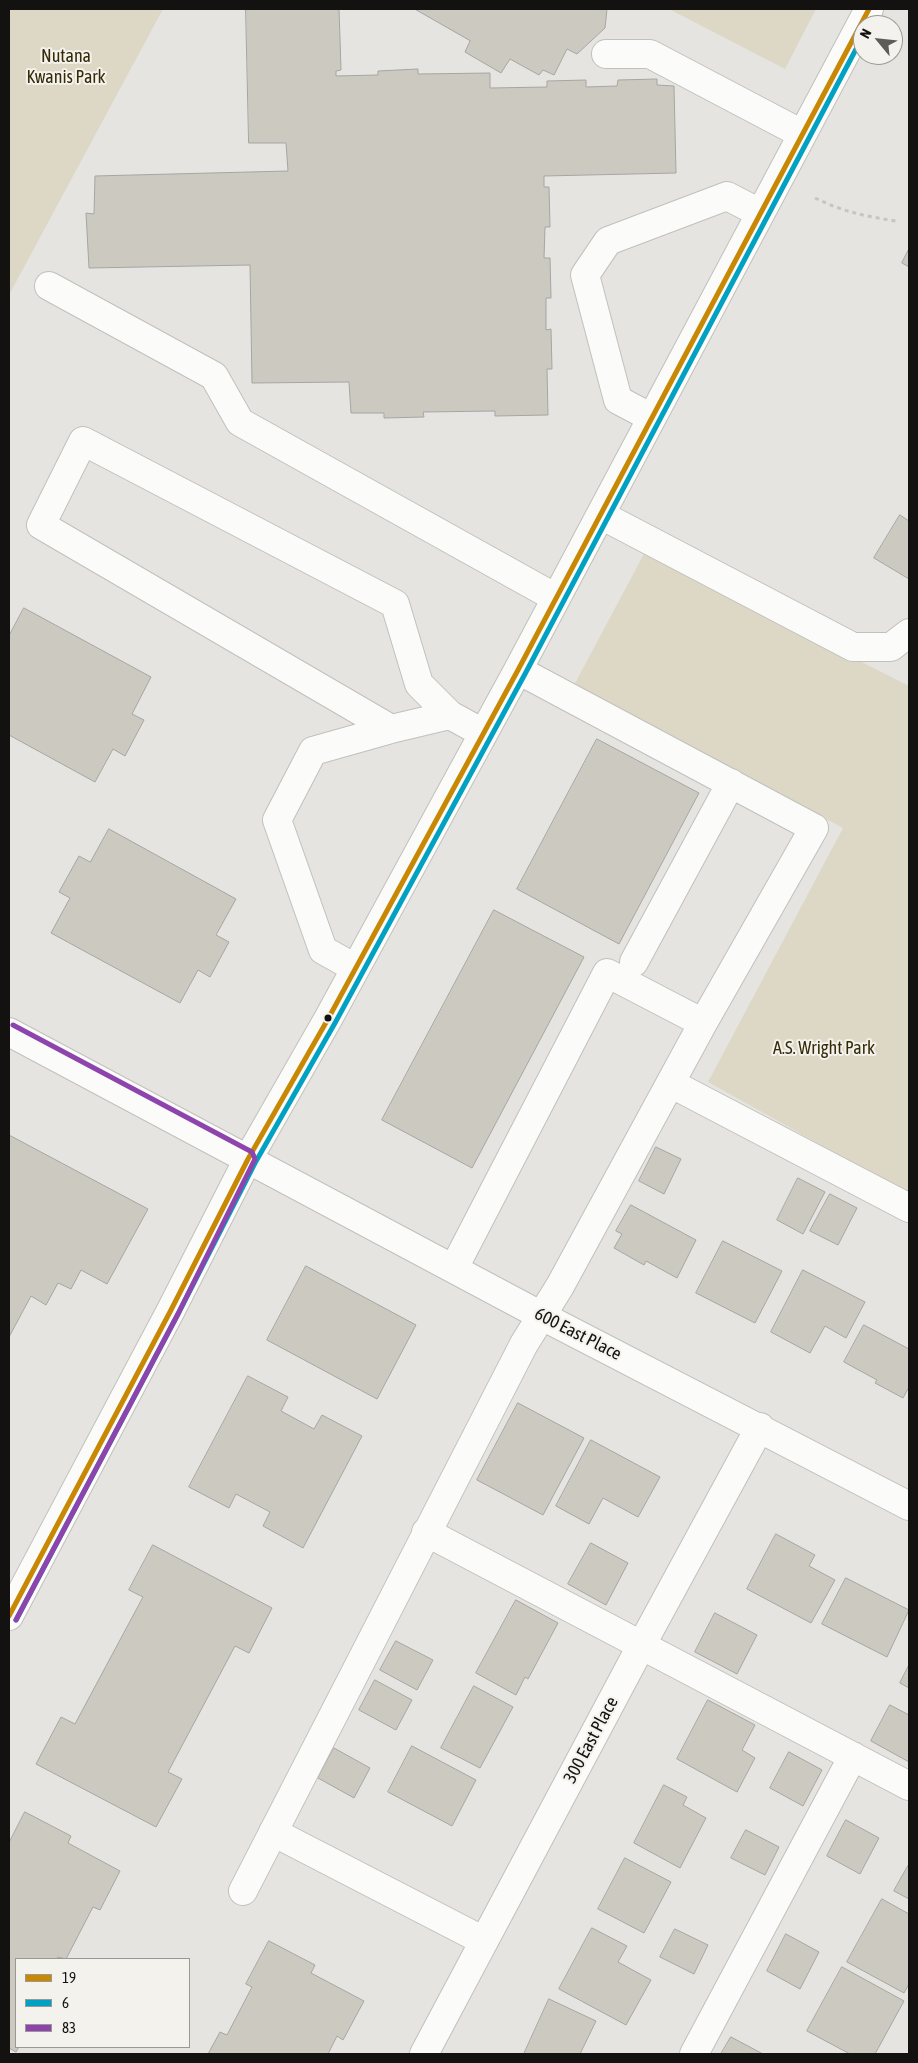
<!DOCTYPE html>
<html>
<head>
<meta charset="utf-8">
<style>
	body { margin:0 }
	#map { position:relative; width:918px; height:2063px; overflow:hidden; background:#e5e4e0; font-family:"Asap Condensed",sans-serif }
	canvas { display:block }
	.frame { position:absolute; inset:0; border:10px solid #131210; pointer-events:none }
	.legend { position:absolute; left:15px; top:1958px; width:175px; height:90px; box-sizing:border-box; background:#f4f2ed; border:1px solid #9a9895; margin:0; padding:6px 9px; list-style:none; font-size:15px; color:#131210 }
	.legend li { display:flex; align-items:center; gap:10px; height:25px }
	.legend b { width:25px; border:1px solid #9a9895 }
	.north { position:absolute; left:853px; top:15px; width:50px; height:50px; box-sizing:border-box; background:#f4f2ed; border:1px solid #9a9895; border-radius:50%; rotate:298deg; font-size:14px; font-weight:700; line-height:20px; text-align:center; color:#131210 }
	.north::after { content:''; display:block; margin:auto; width:18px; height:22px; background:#5c5c59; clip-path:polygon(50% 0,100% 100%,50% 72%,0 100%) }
</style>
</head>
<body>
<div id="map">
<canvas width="918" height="2063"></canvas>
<div class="frame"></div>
<ul class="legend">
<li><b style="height:6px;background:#c98803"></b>19</li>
<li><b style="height:6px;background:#01a1c4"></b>6</li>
<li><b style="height:6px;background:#8e44ad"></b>83</li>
</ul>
<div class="north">N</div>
</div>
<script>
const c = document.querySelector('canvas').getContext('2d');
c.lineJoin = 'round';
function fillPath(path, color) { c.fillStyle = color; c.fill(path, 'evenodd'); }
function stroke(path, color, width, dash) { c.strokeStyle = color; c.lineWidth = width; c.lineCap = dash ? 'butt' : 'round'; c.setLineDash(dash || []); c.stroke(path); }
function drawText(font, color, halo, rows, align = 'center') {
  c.font = font + ' "Asap Condensed",sans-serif'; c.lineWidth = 4; c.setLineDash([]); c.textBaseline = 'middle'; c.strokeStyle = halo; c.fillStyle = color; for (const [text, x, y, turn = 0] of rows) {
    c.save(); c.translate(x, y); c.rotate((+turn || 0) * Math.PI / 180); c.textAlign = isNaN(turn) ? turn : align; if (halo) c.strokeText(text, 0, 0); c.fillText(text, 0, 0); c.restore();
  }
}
fillPath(new Path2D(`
	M9 9H163L9 295Z
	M669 9H816L785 69Z
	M645 552 909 686V1194L708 1082 843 828 574 685Z`), '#ddd8c6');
const building = new Path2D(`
	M246 9H339L341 70 336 71V76L378 75V71L418 69V74L490 73V88L547 87V81L586 80V87L617 86 618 80 657 79V85L674 86 676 173 544 176V187H549L550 227H545L544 258H550L551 298H546V330L551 329 552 369H547L548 415 495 416V411L423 412 424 417 384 418V413H351L349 382 252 383 250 265 89 268 86 213 94 214 95 176 288 171 286 143H249Z
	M415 9H607L605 28 577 54 567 49 554 75 543 70 539 75 510 59 501 73 465 52 470 41Z
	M909 249V267L902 263Z
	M900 515 909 521V579L874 558Z
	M24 608 151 677 132 714 144 720 125 756 113 749 95 782 9 735V636Z
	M597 739 699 793 619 944 517 889Z
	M109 829 236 899 216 935 229 942 210 977 198 970 180 1003 51 933 70 898 59 892 79 856 90 862Z
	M494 910 584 957 472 1168 382 1120Z
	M9 1135 148 1209 107 1284 81 1270 71 1289 58 1283 46 1305 31 1296 9 1337Z
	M656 1147 681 1159 664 1194 639 1181Z
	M798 1178 825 1192 803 1234 777 1220Z
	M830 1194 857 1208 838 1245 810 1231Z
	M631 1205 696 1240 677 1278 646 1261 644 1265 614 1248 622 1234 616 1231Z
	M723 1241 782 1271 755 1323 696 1293Z
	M306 1266 416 1325 377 1399 267 1340Z
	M803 1270 865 1302 846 1338 825 1326 810 1353 771 1332Z
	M864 1325 909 1349V1387L903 1398 875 1383 877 1380 844 1362Z
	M248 1376 288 1397 281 1411 314 1429 322 1415 362 1436 303 1548 263 1526 270 1512 236 1494 229 1508 189 1487Z
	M518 1403 584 1438 543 1515 477 1480Z
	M591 1440 660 1477 638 1517 603 1498 589 1524 556 1506Z
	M776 1534 815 1555 809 1566 835 1580 811 1623 747 1589Z
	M591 1543 628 1563 606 1605 568 1584Z
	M153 1545 272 1608 249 1653 235 1646 168 1772 182 1779 156 1827 36 1764 61 1717 75 1724 143 1597 129 1590Z
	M846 1578 909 1610 887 1657 822 1624Z
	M516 1600 558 1623 528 1679 525 1677 516 1695 476 1673Z
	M715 1613 757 1635 737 1674 695 1652Z
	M396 1641 433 1660 417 1690 380 1670Z
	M909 1665V1688L900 1683Z
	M375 1680 412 1700 396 1730 359 1710Z
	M474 1686 513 1707 480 1768 441 1748Z
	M708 1700 755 1725 742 1750 755 1758 737 1792 677 1759Z
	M890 1705 909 1715V1762L871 1741Z
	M412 1746 476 1780 452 1826 388 1792Z
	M334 1748 370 1768 354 1798 318 1778Z
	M789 1752 822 1770 803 1806 770 1788Z
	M664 1785 687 1797 683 1805 706 1818 680 1868 634 1843Z
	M25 1812 71 1836 68 1843 120 1871 100 1910 93 1907 66 1959 58 1957 56 1959H16V2047H19L16 2052 9 2048V1843Z
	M846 1820 879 1838 860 1874 827 1856Z
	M746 1830 779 1847 765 1875 731 1858Z
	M625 1858 671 1882 644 1933 598 1909Z
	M909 1864V1899L894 1891Z
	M882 1899 909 1914V1984L904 1993 847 1962Z
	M592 1928 627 1946 618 1962 651 1980 626 2025 559 1989Z
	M675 1929 708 1945 694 1974 660 1957Z
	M786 1934 819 1952 800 1989 767 1971Z
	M269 1941 315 1965 311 1973 364 2001 343 2040 337 2036 328 2054H208L220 2032 227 2035 252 1987 246 1984Z
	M842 1967 904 2001 875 2054H850L807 2031Z
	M549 1999 596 2021 580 2054H524Z
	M731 2037 763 2054H721Z`);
fillPath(building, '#cccac0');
stroke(building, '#a5a5a2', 1);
const minor = new Path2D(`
	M606 54H650L802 134
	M49 286 214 376 240 422 556 598
	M652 418 618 400 585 275 608 241 727 196 760 213
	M601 515 853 647H891L909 633
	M450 715 419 684 395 604 83 441 41 525 391 729 450 715 483 733
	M634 962 731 783
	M355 968 323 950 277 820 313 751 391 729
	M9 1032 540 1315 909 1506
	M672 1084 909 1208
	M454 1268 607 973 703 1023
	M426 1532 909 1786
	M9 1616 171 1310 248 1159 328 1019 518 670 869 9
	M273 1832 484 1941
	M243 1891 524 1344 560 1286 703 1023 814 828 518 670
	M424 2054 641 1646 760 1427
	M694 2054 853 1756`);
stroke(minor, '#c1c0bd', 30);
stroke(new Path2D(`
	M815 198C844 212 864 216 896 221`), '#c5c5c4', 3, [4, 4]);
stroke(minor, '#fbfbfa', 28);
stroke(new Path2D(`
	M9 1616 171 1310 248 1159 328 1019 518 670 869 9`), '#c98803', 5);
stroke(new Path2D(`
	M16 1620 178 1314 255 1163 335 1023 525 674 863 36`), '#01a1c4', 5);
stroke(new Path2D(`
	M13 1025 252 1152 255 1159 178 1314 16 1620`), '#8e44ad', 5);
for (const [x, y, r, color] of [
	[328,1018,4.5,"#131210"]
]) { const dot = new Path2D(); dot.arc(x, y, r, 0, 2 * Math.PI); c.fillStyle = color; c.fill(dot); stroke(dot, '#f4f2ed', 2); }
drawText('18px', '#342a05', '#f4f2ed', [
	["Nutana",66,56],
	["Kwanis Park",66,77],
	["A.S. Wright Park",824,1048]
]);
drawText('18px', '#131210', '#f4f2ed', [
	["600 East Place",578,1334,27],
	["300 East Place",591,1740,-62]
]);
</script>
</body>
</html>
